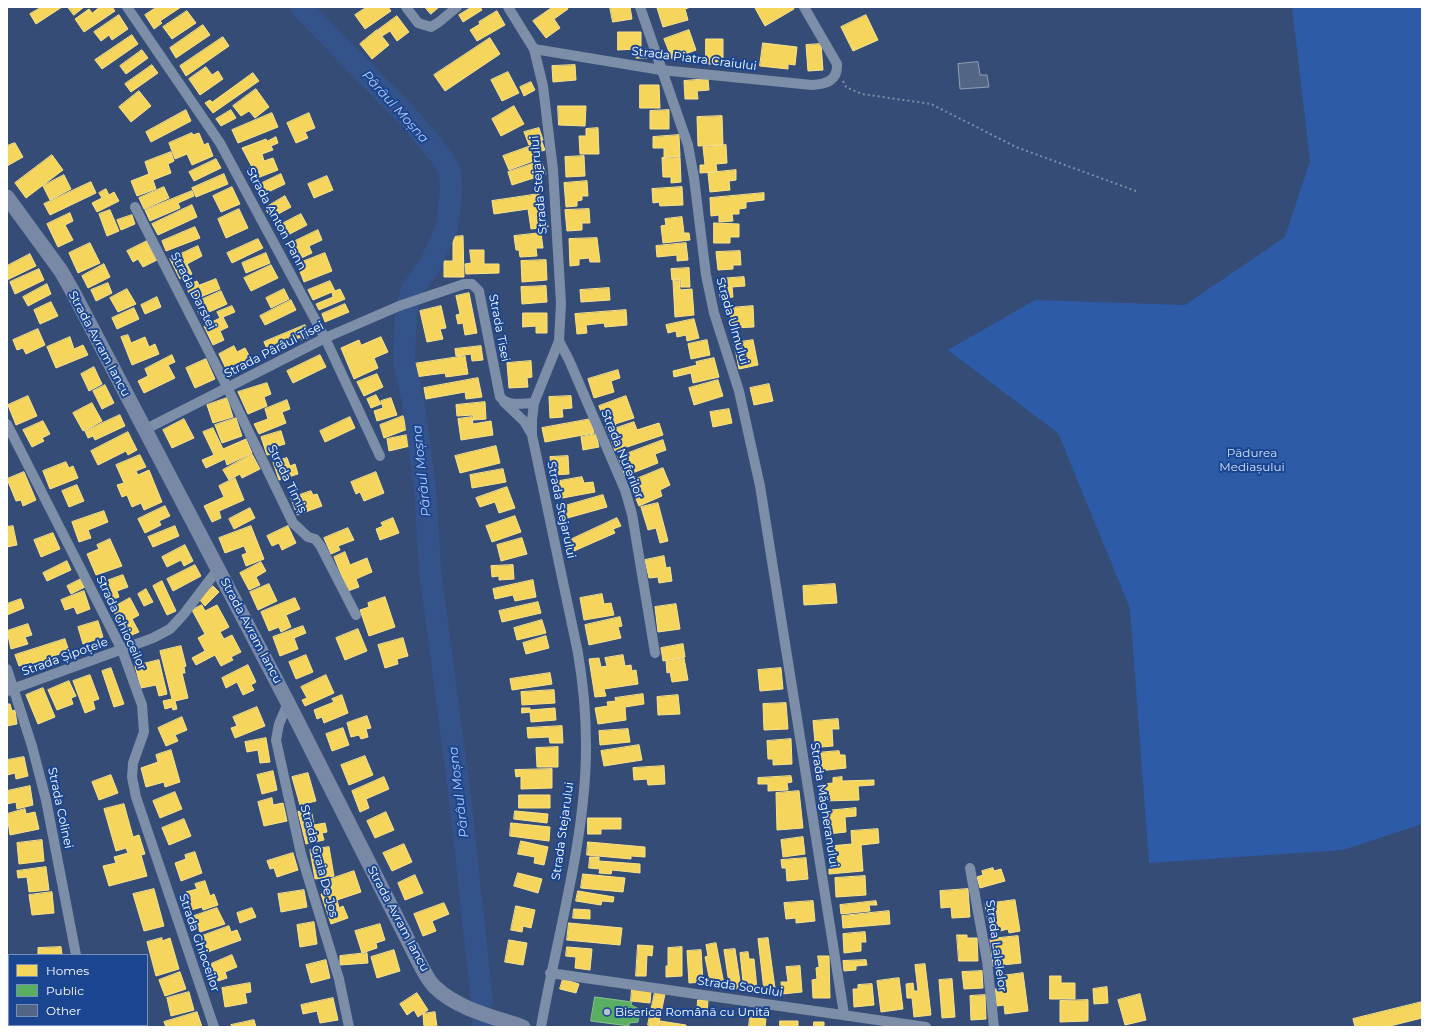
<!DOCTYPE html>
<html>
<head>
<meta charset="utf-8">
<style>
	body { margin:0 }
	#map { position:relative; width:1429px; height:1034px; overflow:hidden; background:#354d76; font-family:Montserrat,sans-serif }
	canvas { display:block }
	.frame { position:absolute; inset:0; border:8px solid #fff; pointer-events:none }
	.legend { position:absolute; left:8px; top:954px; width:140px; height:72px; box-sizing:border-box; background:#1a4591; border:1px solid #768fbd; margin:0; padding:5px 7px; list-style:none; font-size:12px; color:#fff }
	.legend li { display:flex; align-items:center; gap:8px; height:20px }
	.legend b { width:20px; border:1px solid #768fbd }
</style>
</head>
<body>
<div id="map">
<canvas width="1429" height="1034"></canvas>
<div class="frame"></div>
<ul class="legend">
<li><b style="height:11px;background:#f6d55c"></b>Homes</li>
<li><b style="height:11px;background:#5aae61"></b>Public</li>
<li><b style="height:11px;background:#526585"></b>Other</li>
</ul>
</div>
<script>
const c = document.querySelector('canvas').getContext('2d');
c.lineJoin = 'round';
function fillPath(path, color) { c.fillStyle = color; c.fill(path, 'evenodd'); }
function stroke(path, color, width, dash) { c.strokeStyle = color; c.lineWidth = width; c.lineCap = dash ? 'butt' : 'round'; c.setLineDash(dash || []); c.stroke(path); }
function drawText(font, color, halo, rows, align = 'center') {
  c.font = font + ' Montserrat,sans-serif'; c.lineWidth = 4; c.setLineDash([]); c.textBaseline = 'middle'; c.strokeStyle = halo; c.fillStyle = color; for (const [text, x, y, turn = 0] of rows) {
    c.save(); c.translate(x, y); c.rotate((+turn || 0) * Math.PI / 180); c.textAlign = isNaN(turn) ? turn : align; if (halo) c.strokeText(text, 0, 0); c.fillText(text, 0, 0); c.restore();
  }
}
fillPath(new Path2D(`
	M1292 7H1422V824L1343 850 1149 863 1130 608 1058 433 948 350 1035 300 1185 305 1285 237 1310 161Z`), '#2d5ba7');
const homes = new Path2D(`
	M42 7H62L36 24 30 14Z
	M68 7H84L74 15Z
	M100 7H112L115 11 84 32 75 19 89 9 92 13Z
	M157 7H181L160 21 162 23 154 29 145 15Z
	M367 7H388L391 11 365 29 355 15Z
	M425 7H439L431 14Z
	M472 7H480L482 10 463 22 459 15Z
	M553 7H567L568 9 554 19 560 28 546 38 533 21Z
	M610 7H630L632 19 613 22Z
	M691 7 685 9 688 20 663 27 657 8Z
	M757 7H793L794 9 765 26 755 8Z
	M187 11 196 23 172 39 163 27Z
	M497 11 505 25 477 41 470 30 480 24 479 22Z
	M119 15 128 29 112 40 109 35 101 41 94 32Z
	M866 15 878 40 853 51 841 27Z
	M397 16 409 32 397 41 390 31 382 36 378 30Z
	M203 25 210 35 176 58 170 48Z
	M377 30 389 45 372 59 360 44Z
	M689 30 696 50 672 59 664 39Z
	M618 32H641V49H647V58H636V49L618 50Z
	M132 35 138 44 102 69 95 60Z
	M223 37 229 46 186 76 180 66Z
	M490 38 500 54 445 91 434 75Z
	M706 39H723V64H706Z
	M763 43 797 47 795 65 788 64V69L760 66Z
	M821 44 823 70 808 71 806 45Z
	M142 50 148 58 126 74 120 66Z
	M152 65 158 73 131 92 125 84Z
	M575 65 576 80 553 82 552 66Z
	M206 67 212 75 218 71 223 79 200 95 189 79Z
	M508 72 519 93 502 101 491 80Z
	M253 73 259 81 213 113 205 103 210 100 212 102Z
	M708 79 709 90 697 91 698 99H685L684 81Z
	M531 82 535 90 524 96 520 87Z
	M640 85H659L660 108H640Z
	M256 89 269 107 255 118 249 111 241 116 233 106Z
	M139 91 151 106 131 122 119 107Z
	M514 106 524 124 501 136 492 119Z
	M558 106H586L585 126 559 125Z
	M186 110 191 121 151 142 146 132Z
	M231 110 236 118 221 126 216 119Z
	M669 110V129H650V111Z
	M272 113 278 127 238 143 232 130Z
	M309 113 315 128 305 132 308 138 296 143 287 123Z
	M722 116 723 145 698 146 697 117Z
	M539 128 543 140 529 145 524 132Z
	M598 128 599 154H580L579 136H586V129Z
	M192 133 193 135 199 133 204 145 208 143 213 156 192 165 187 154 175 159 169 143Z
	M679 135 680 156 664 157V148H653V137Z
	M276 137 278 143 271 146 273 150 262 154 264 161 273 158 278 170 252 180 248 169 252 167 242 148 266 139 267 141Z
	M542 142 545 150 534 154 536 160 509 170 503 156Z
	M15 143 23 157 7 166V146Z
	M726 145 727 163 716 164 717 172 700 173V165H705L703 147Z
	M171 152 174 161 168 164 171 173 153 180 156 189 137 196 131 181 149 174 145 162Z
	M52 155 63 170 26 198 15 183Z
	M584 156 585 176 566 177 565 157Z
	M680 157 681 182 671 183V177H663L662 158Z
	M216 159 221 168 194 181 189 172Z
	M541 161 546 174 512 185 508 172Z
	M736 170V180L729 181 730 190 710 192 708 173Z
	M224 174 228 184 196 197 192 188Z
	M281 174 285 184 266 193 262 183Z
	M64 175 71 189 50 200 43 186Z
	M327 176 333 190 314 198 308 184Z
	M587 181 588 196H582V200L577 201V206L566 207 564 183Z
	M91 182 96 193 50 215 44 204Z
	M164 187 169 198 144 209 139 198Z
	M232 187 240 204 221 212 213 196Z
	M682 187 683 205 660 206 659 202 653 203 652 189Z
	M106 189 109 195 114 192 119 201 97 212 92 203 102 198 99 193Z
	M192 191 194 196 178 203 180 208 150 221 145 210Z
	M764 193V200L746 202V208L739 209V214H732L733 221 719 222V215L711 216 710 198Z
	M539 194 544 222 547 221 548 227 531 229 528 209 494 214 492 201Z
	M285 196 291 207 271 218 265 208Z
	M192 205 197 217 158 235 152 224Z
	M239 209 248 228 226 238 218 219Z
	M589 209 590 223H582V230L567 231 565 210Z
	M110 210 119 231 107 236 99 214Z
	M70 213 73 221 65 225 73 240 58 247 47 224Z
	M301 214 307 225 282 238 276 227Z
	M132 215 135 224 121 230 117 220Z
	M682 217 684 233H689L690 240 663 243 661 226 666 225 665 219Z
	M714 223 739 224V237H730V243H714Z
	M195 227 200 238 166 251 162 241Z
	M318 230 322 240 309 246 312 253 297 260 289 244Z
	M541 233 543 248H536L537 256 520 257 519 250H516L514 236Z
	M463 236 464 277H444V261H453V237Z
	M597 238 600 262H590L589 258 579 259V265L570 266 569 239Z
	M258 239 263 248 232 263 227 253Z
	M147 241 157 260 143 267 138 259 133 262 127 251Z
	M90 243 100 263 78 273 69 253Z
	M686 243 688 260 677 261V255L657 257 656 246Z
	M198 246 202 256 187 264 192 274 180 279 170 259Z
	M470 250H484V264H499V273L466 274 465 264 471 263Z
	M740 251 741 265H733V269L718 270 716 252Z
	M266 253 270 263 246 273 242 263Z
	M325 253 332 271 304 282 297 264Z
	M30 254 36 266 7 280V266Z
	M546 260 547 280 522 282 521 261Z
	M104 264 110 277 88 288 82 276Z
	M271 265 278 278 251 291 244 278Z
	M689 268 690 287H681V279L672 280 671 269Z
	M39 269 44 280 15 294 10 282Z
	M744 277 745 286 732 287 733 297 720 298 718 279Z
	M216 279 220 289 193 300 185 286 197 281 199 285Z
	M680 280V290L692 289 694 315 675 317 673 281Z
	M330 281 335 291 340 289 345 299 319 310 316 304 333 297 332 292 313 300 308 290Z
	M108 283 112 293 96 301 91 290Z
	M47 284 51 294 28 306 23 297Z
	M546 286 547 302 522 304 521 287Z
	M609 288 610 300 581 302 580 290Z
	M127 289 136 304 118 312 110 298Z
	M284 289 289 299 271 308 266 298Z
	M221 291 227 304 200 316 194 303Z
	M469 293 477 333 465 335 463 323 458 324 456 315 460 314 456 296Z
	M157 297 161 307 145 314 141 305Z
	M291 300 296 310 265 325 260 316Z
	M51 302 58 316 40 324 34 310Z
	M345 304 349 312 325 322 322 314Z
	M232 306 235 312 223 317 228 327 220 331 224 340 213 345 204 326 220 318 217 312Z
	M441 306 446 328 440 329 443 339 427 342 420 311Z
	M753 306 754 327 732 328 730 308Z
	M134 308 139 319 117 329 112 318Z
	M626 310 627 325 605 327 604 323 586 325 587 333 577 334 575 314Z
	M523 313H547V333H536V326L523 327Z
	M694 319 699 338 687 341 686 335 677 337 676 331 668 333 666 325Z
	M305 325 310 337 302 340 301 337 268 351 264 342Z
	M38 329 45 345 26 354 23 348 17 350 13 340Z
	M128 335 131 343 145 337 149 347 155 344 159 354 132 365 121 337Z
	M70 337 74 349 83 345 88 355 56 368 47 347Z
	M381 337 388 352 374 358 378 368 354 379 341 348 359 340 361 345Z
	M707 340 710 355 691 359 688 344Z
	M753 340 758 365 739 369 734 343Z
	M234 346 237 352 245 348 251 359 237 366 240 372 230 377 219 354Z
	M481 346 483 360 472 361 471 354 456 356 455 349Z
	M172 355 175 362 168 365 175 378 144 393 138 381 148 376 145 369Z
	M320 355 326 367 293 383 287 371Z
	M465 356 468 374 446 377 445 373 415 377 413 364Z
	M714 358 719 377 693 383 691 373 674 377 673 371 697 365 696 362Z
	M206 359 215 379 195 388 186 368Z
	M531 361 532 377 527 378 528 387 509 388 507 363Z
	M94 367 102 384 89 391 81 374Z
	M618 370 620 378 611 381 614 392 594 398 588 379Z
	M377 374 383 387 364 396 357 382Z
	M478 378 482 397 466 399 465 392 426 399 424 388Z
	M718 380 723 396 694 405 689 388Z
	M267 383 271 394 264 397 267 406 248 414 238 392Z
	M769 384 773 401 754 405 750 388Z
	M105 385 114 403 102 409 93 391Z
	M376 395 381 404 371 408 367 399Z
	M28 396 37 416 16 425 8 405Z
	M571 396 572 408 562 409 563 417 550 418 549 397Z
	M626 396 634 418 615 424 616 426 607 430 599 406Z
	M227 398 233 417 213 423 207 405Z
	M391 398 397 415 377 421 374 411 383 408 381 401Z
	M287 400 290 409 282 412 286 423 259 434 254 424 268 419 265 409Z
	M485 402 486 419 473 420V415L457 416 456 405Z
	M92 403 102 421 83 431 73 413Z
	M729 409 732 423 713 427 710 412Z
	M120 415 125 426 95 440 93 436 88 438 85 431Z
	M403 416 408 429 384 438 380 425Z
	M350 417 355 428 325 442 320 431Z
	M472 417 473 424 491 421 493 435 461 440 458 419Z
	M236 418 242 436 222 443 215 425Z
	M184 419 194 438 172 448 163 430Z
	M591 419 594 433 545 442 542 428Z
	M43 421 50 434 42 438 44 441 32 447 23 430Z
	M634 422 637 430 659 423 663 435 615 451 608 431Z
	M213 428 223 449 246 439 252 453 227 465 225 459 206 468 202 460 214 455 203 432Z
	M281 431 285 444 278 446 279 452 267 455 261 437Z
	M128 432 137 450 128 455 126 451 98 465 91 451Z
	M596 434 599 447 583 450 581 437Z
	M407 435 410 446 389 451 387 439Z
	M663 440 666 450 655 454 658 463 625 476 618 457Z
	M496 446 500 463 460 473 455 456Z
	M252 454 260 469 242 478 240 474 229 480 223 470Z
	M140 455 146 467 136 471 138 475 149 470 162 502 144 510 141 503 132 507 127 495 122 497 117 485 124 483 116 465Z
	M568 456 569 474 552 475 550 457Z
	M287 458 290 466 295 464 298 474 279 480 273 462Z
	M66 462 69 468 73 466 78 478 50 489 43 471Z
	M663 468 670 485 660 490 662 496 639 506 629 482Z
	M503 469 506 482 472 488 470 475Z
	M24 472 36 500 23 506 21 500 16 501 7 479Z
	M376 472 384 493 364 501 360 492 356 494 351 482Z
	M582 477 584 483 593 482 595 492 557 499 554 482Z
	M235 478 244 500 219 511 221 518 212 522 204 506 224 497 219 486Z
	M77 485 84 501 69 507 62 491Z
	M507 487 515 508 499 513 495 502 480 507 476 498Z
	M311 491 313 495 317 494 322 506 297 515 291 498Z
	M603 495 607 507 564 519 561 507Z
	M658 503 668 541 660 543 656 528 648 530 641 507Z
	M165 506 170 516 159 521 161 525 145 533 138 519Z
	M250 508 255 518 234 529 229 519Z
	M104 511 108 522 88 530 91 538 79 542 72 522Z
	M515 516 521 532 492 542 486 526Z
	M393 518 399 533 380 540 376 529 383 526 381 523Z
	M617 518 621 526 613 529 615 533 574 551 570 540Z
	M13 526 17 545 7 547V527Z
	M175 526 179 536 153 547 148 537Z
	M251 526 264 559 246 566 242 555 247 553 244 546 225 553 219 538Z
	M288 526 296 543 282 550 279 543 272 546 267 536Z
	M348 528 354 540 338 546 340 550 331 554 324 538Z
	M53 533 60 549 41 557 34 540Z
	M522 538 527 554 501 561 497 545Z
	M110 539 122 566 96 575 87 554 99 549 97 545Z
	M185 545 193 561 184 566 181 560 167 567 162 557Z
	M345 552 350 565 367 558 372 572 356 579 359 587 348 591 334 557Z
	M664 556 666 568 670 567 672 581 659 583 658 577 649 578 645 560Z
	M67 561 71 570 47 581 43 573Z
	M261 562 266 571 256 577 260 585 249 590 240 573Z
	M195 565 201 576 173 591 167 579Z
	M513 565 514 579 499 580V576L492 577 491 566Z
	M123 575 128 587 117 591 119 597 107 601 101 583Z
	M81 579 85 587 71 594 67 586Z
	M533 580 536 597 515 601 513 595 495 599 493 589Z
	M162 581 176 611 167 615 153 586Z
	M269 584 277 601 258 610 250 592Z
	M835 584 837 603 804 605 803 586Z
	M213 586 219 592 205 606 199 599Z
	M146 589 153 602 144 606 138 594Z
	M84 591 90 609 77 614 74 607 65 610 61 600Z
	M602 594 604 604 611 603 614 615 584 620 580 598Z
	M385 597 395 627 369 636 360 610 369 607 368 603Z
	M130 598 139 615 132 619 139 632 127 637 112 608Z
	M295 598 300 609 286 615 291 627 281 632 279 627 269 631 261 612Z
	M21 599 24 608 7 615V604Z
	M538 602 541 613 502 622 499 611Z
	M676 604 680 629 658 632 655 607Z
	M202 605 205 611 217 605 229 627 220 632 224 639 232 635 241 652 231 657 233 660 221 666 215 655 196 665 192 658 205 651 198 638 205 634 192 610Z
	M620 617 622 626 618 627 621 638 589 645 585 625Z
	M542 620 546 633 517 640 514 628Z
	M98 621 103 637 83 644 78 627Z
	M28 624 32 635 25 637 28 644 11 649 7 631Z
	M303 626 306 633 294 638 298 649 280 656 273 637Z
	M358 629 367 651 345 660 336 638Z
	M546 636 549 648 526 654 523 643Z
	M403 638 408 656 397 659 398 664 385 668 378 645Z
	M65 639 69 651 50 657 52 665 34 671 32 662 19 666 15 655Z
	M683 644 685 657 663 661 661 648Z
	M181 646 186 666 184 667 185 673H182L188 698 175 701 177 709 173 710 172 707 165 709 163 701 172 699 160 651Z
	M306 655 313 672 296 679 289 662Z
	M623 655 625 666 631 665 632 671 636 670 638 684 604 689 606 696 595 697 589 659 599 658 601 667 607 666 605 658Z
	M684 658 688 680 672 682 670 672 667 673 666 661Z
	M159 660 167 694 159 696 156 685 141 688 135 666Z
	M248 665 256 682 251 685 254 690 243 695 237 682 226 688 222 678Z
	M111 668 124 704 114 707 102 671Z
	M781 668 783 689 760 691 758 670Z
	M550 673 552 684 512 690 510 679Z
	M90 675 99 699 93 701 95 709 85 713 73 681Z
	M326 675 334 693 305 706 302 700 307 698 301 687Z
	M69 681 76 696 71 698 73 704 57 710 48 690Z
	M43 688 55 717 38 724 26 695Z
	M554 690 555 703 522 705 521 692Z
	M643 694 644 704 625 707 626 720 598 724 595 708 608 706 607 702 616 701 615 698Z
	M342 695 348 713 324 723 322 717 317 719 314 710 334 702 332 699Z
	M678 695 680 714 658 715 657 697Z
	M786 703 788 729 764 730 763 704Z
	M7 704H10L12 711 15 710 17 724 7 726Z
	M257 707 265 726 235 738 231 728 237 726 233 717Z
	M522 708H530V710L555 708 556 720 531 722 530 712 522 713Z
	M367 716 371 728 366 729 368 737 361 739 359 735 351 737 347 723Z
	M182 717 187 730 175 735 178 741 166 746 158 728Z
	M838 719 839 729H832L833 746 821 747 820 742H815L813 721Z
	M562 726 563 743H550L549 737 528 738 527 728Z
	M343 728 349 745 332 751 326 734Z
	M628 729 630 742 600 745 599 731Z
	M266 738 270 762 260 763 258 750 247 752 245 742Z
	M791 739 792 764 773 765V759H768L767 741Z
	M639 745 642 760 604 766 601 751Z
	M558 747V767H537L536 748Z
	M171 750 180 782 165 787 164 782 146 787 141 768 158 762 156 755Z
	M839 751 840 755H845L846 768 818 771 816 753Z
	M365 756 373 775 349 785 341 765Z
	M24 757 28 776 16 779 15 773 7 775V760Z
	M664 766 665 784 648 785 647 779 634 780 633 768Z
	M552 769V788L521 789V776L516 777 515 770Z
	M273 771 277 790 262 794 257 775Z
	M308 773 316 801 300 805 292 777Z
	M111 775 118 793 99 800 92 782Z
	M791 776 792 782 787 783 788 790 768 791V784H758V778Z
	M384 777 389 789 366 799 369 808 360 812 352 791Z
	M842 777V781L874 780V785L858 786 859 800 823 801 822 784 833 783V778Z
	M30 786 33 805 17 809 16 802 7 804V791Z
	M799 791 803 828 777 830 776 793Z
	M175 792 182 809 160 818 153 801Z
	M519 795H550V808H519Z
	M272 798 273 805 283 803 287 821 264 826 258 802Z
	M124 804 133 837 139 835 145 854 141 855 147 876 109 886 103 866 116 863 114 857 128 853 126 848 116 851 104 809Z
	M856 808V816L845 817 846 832 828 834 826 811Z
	M25 809 26 814 35 812 39 829 10 835 7 814Z
	M311 809 314 825 325 823 327 832 322 833 324 840 306 844 298 812Z
	M515 811 548 814 547 823 514 819Z
	M386 812 394 830 375 838 367 821Z
	M588 818H621V829H601V834H588Z
	M184 819 191 836 169 845 162 828Z
	M511 823 550 827 549 841 510 836Z
	M878 829 879 843 861 845 863 871 829 874V869L832 868 830 846 852 844 851 831Z
	M803 837 805 854 783 857 781 840Z
	M42 840 44 861 19 864 17 843Z
	M521 841 548 847 544 865 534 863 535 857 518 854Z
	M588 842 645 847V857L631 856V859L587 855Z
	M404 844 412 862 392 871 383 853Z
	M329 847 334 876 315 879 310 850Z
	M195 852 202 873 181 881 175 863 186 859 185 855Z
	M293 853 298 870 277 877 274 868 270 869 267 861Z
	M590 857H599V861L640 864V873L612 870 611 874 599 873 600 869 589 868Z
	M806 858 808 879 787 881 786 868H782L781 860Z
	M46 867 49 890 29 892 27 877 18 878 17 871Z
	M993 868 994 871 1001 869 1005 881 980 888 977 877 983 875 982 871Z
	M354 871 361 892 337 900 339 908 343 906 348 918 331 924 321 894 332 890 328 880Z
	M518 873 542 879 538 893 514 886Z
	M583 874 625 878 623 892 581 888Z
	M415 875 423 893 405 900 398 883Z
	M865 876 866 895 836 897 835 878Z
	M205 881 210 896 214 894 218 905 203 910 202 907 191 910 186 892 197 889 195 884Z
	M154 889 164 926 144 931 133 894Z
	M968 889 970 917 952 918 951 907 941 908 940 891Z
	M304 890 307 907 281 912 278 894Z
	M578 891 614 897 613 902 602 901 601 905 576 901Z
	M52 892 54 913 32 915 29 895Z
	M1015 900 1020 931 1009 933 1008 929 1000 931 999 926 989 928 985 904Z
	M813 901 815 921 796 923V918L786 919 784 903Z
	M876 901 877 905H869L870 911 841 914 840 905Z
	M444 903 449 914 432 921 436 931 423 936 414 914Z
	M516 906 535 910 531 928 523 926 522 932 511 930Z
	M217 908 225 924 200 932 194 916Z
	M252 908 256 917 240 923 237 913Z
	M574 909 590 910V919L573 918Z
	M889 911 890 924 843 928 842 916Z
	M314 922 317 944 300 947 297 925Z
	M569 923 622 928 620 945 567 940Z
	M380 924 385 940 376 943 377 948 362 953 355 931Z
	M229 926 231 932 237 930 241 940 208 952 202 936Z
	M865 932 866 942H861V951L844 953 843 934Z
	M957 935H967V938H977L978 961H959Z
	M1018 936 1021 963 993 966 990 939Z
	M162 938V941L170 938 179 969 156 976 147 942Z
	M768 938 775 988 764 990 758 939Z
	M509 940 527 943 523 965 505 962Z
	M716 943 724 984 711 986 705 957 708 956 706 945Z
	M638 945 653 946 652 956 647 955 646 976H636Z
	M61 947 62 955H38V948Z
	M567 947 592 949 590 970 575 968 576 957 566 956Z
	M682 947V976L666 977V966H668V948Z
	M735 949 741 988 730 990 724 950Z
	M394 950 400 971 377 978 371 957Z
	M701 950 703 982 689 983 687 951Z
	M748 952 749 959H754L757 989 744 991 740 953Z
	M367 953 368 963 340 965V956Z
	M232 955 237 967 225 972 227 978 218 981 211 964Z
	M818 956H829L830 998H813L812 980 817 979 816 968 819 967Z
	M326 960 330 978 311 983 306 965Z
	M866 960 867 965 856 966V970L844 971 843 961Z
	M925 964 931 1015 914 1017 912 998H907L906 984 913 983 914 991H918L915 965Z
	M800 966 802 992 782 994 781 982H788L786 967Z
	M982 971 983 988 964 989 962 972Z
	M180 972 186 989 165 996 159 980Z
	M1023 973 1028 1011 1005 1014 1004 1005 997 1006 995 989 1003 988 1002 976Z
	M1050 976H1061V983H1075V999H1050Z
	M899 978 903 1009 881 1012 877 981Z
	M563 979 579 984 576 993 560 989Z
	M952 979 955 1017 942 1018 939 980Z
	M250 983 251 992 245 993 247 1003 225 1007 222 988Z
	M872 984 874 1005 854 1007 853 989H858V985Z
	M1107 987 1108 1003 1094 1004 1093 989Z
	M632 989 651 991 650 1003 631 1001Z
	M189 992 194 1010 171 1016 167 998Z
	M655 992 665 994 658 1027 648 1025Z
	M417 993 428 1010 418 1017 414 1010 407 1015 400 1004Z
	M1140 994 1146 1020 1125 1025 1118 1000Z
	M985 995 986 1019 971 1020 970 996Z
	M333 998 338 1020 320 1023 317 1011 303 1014 301 1005Z
	M698 1000H708L707 1014H697Z
	M1088 1000V1021L1060 1022V1001Z
	M1422 1002V1018L1386 1027H1355L1353 1019Z
	M197 1012 202 1027H166L164 1022Z
	M435 1012 437 1027H424L423 1014Z
	M750 1017 766 1019 765 1027H749Z
	M254 1020 256 1027H232L231 1025Z
	M660 1021 686 1025V1027H659Z
	M780 1021H798V1027H780Z
	M814 1022H824V1027H814Z
	M44 1025H74V1027H45Z`);
fillPath(homes, '#f6d55c');
stroke(homes, '#f9e28d', 1);
const public = new Path2D(`
	M595 997 632 1002 631 1005 639 1009 638 1022 629 1023V1026L591 1021Z`);
fillPath(public, '#5aae61');
stroke(public, '#8cc690', 1);
stroke(new Path2D(`
	M301 7 411 120 440 155 450 171 451 191 447 227 431 263 412 290 406 314 404 362 413 400 425 487 430 570 460 798 482 1001
	M483 1023V1027`), '#35538b', 22);
const building = new Path2D(`
	M978 62 980 75H987L989 87 960 89 958 64Z`);
fillPath(building, '#526585');
stroke(building, '#91a0b7', 1);
stroke(new Path2D(`
	M843 81 846 87 862 94 931 104 1016 147 1136 191`), '#7d8ea9', 2, [2, 3]);
stroke(new Path2D(`
	M127 7 220 143 325 338 380 456
	M406 7 418 23 431 27 439 22 457 7
	M508 7 534 49 543 86 553 170 561 303 559 341 534 403 532 420V435L578 653C583 683 586 713 586 743 587 835 557 936 541 1027
	M640 7 688 145 694 178 706 275 714 313 739 391 760 486 844 1014
	M534 49 661 70 812 85C826 84 838 81 837 64L804 7
	M135 207 227 387 293 523 308 537 315 539 320 545 356 615
	M559 341 569 360 625 490 632 514 655 653
	M504 402 524 421 531 433
	M7 424 122 650 142 705 144 732 133 763 132 777 136 797 214 1027
	M144 430 325 338 399 306 464 284H472L479 291 500 397C509 407 522 403 534 403
	M7 669 32 746 46 800 76 955
	M7 691 153 638 170 629 183 615 218 569
	M288 703 279 724 276 740 301 854 339 979 349 1027
	M970 868 987 961 994 1027
	M550 973 926 1027
	M89 1025 90 1027`), '#7d8ea9', 10);
stroke(new Path2D(`
	M7 197 61 271 74 294 288 703 422 968C426 975 430 983 436 988 458 1009 494 1017 523 1027`), '#7989a5', 15);
for (const [x, y, r, color] of [
	[607,1012,4,"#b8c1cf"]
]) { const dot = new Path2D(); dot.arc(x, y, r, 0, 2 * Math.PI); c.fillStyle = color; c.fill(dot); stroke(dot, '#1a4591', 1.5); }
drawText('12px', '#fff', '#1a4591', [
	["Strada Piatra Craiului",694,59,7],
	["Strada Stejarului",539,185,-95],
	["Strada Anton Pann",276,219,62],
	["Strada Darstei",193,291,63],
	["Strada Ulmului",732,321,74],
	["Strada Tisei",499,328,79],
	["Strada Avram Iancu",99,344,62],
	["Strada Pârâul Tisei",274,350,-27],
	["Strada Nuferilor",622,454,68],
	["Strada Timiș",287,479,64],
	["Strada Stejarului",561,510,78],
	["Strada Ghioceilor",121,623,65],
	["Strada Avram Iancu",251,631,62],
	["Strada Șipoțele",65,657,-20],
	["Strada Măgheranului",824,805,81],
	["Strada Colinei",60,808,78],
	["Strada Stejarului",563,831,-82],
	["Strada Graia De Jos",319,861,75],
	["Strada Avram Iancu",398,919,62],
	["Strada Ghioceilor",199,943,71],
	["Strada Lalelelor",996,946,82],
	["Strada Socului",740,987,8]
]);
drawText('12px', '#cfe0fb', '#1a4591', [
	["Pădurea",1252,453],
	["Mediașului",1252,467]
]);
drawText('12px', '#fff', '#1a4591', [
	["Biserica Română cu Unită",615,1012]
], 'left');
drawText('italic 13px', '#b5cef6', '#1a4591', [
	["Pârâul Moșna",395,107,48],
	["Pârâul Moșna",422,471,-96],
	["Pârâul Moșna",459,792,-97]
]);
</script>
</body>
</html>
